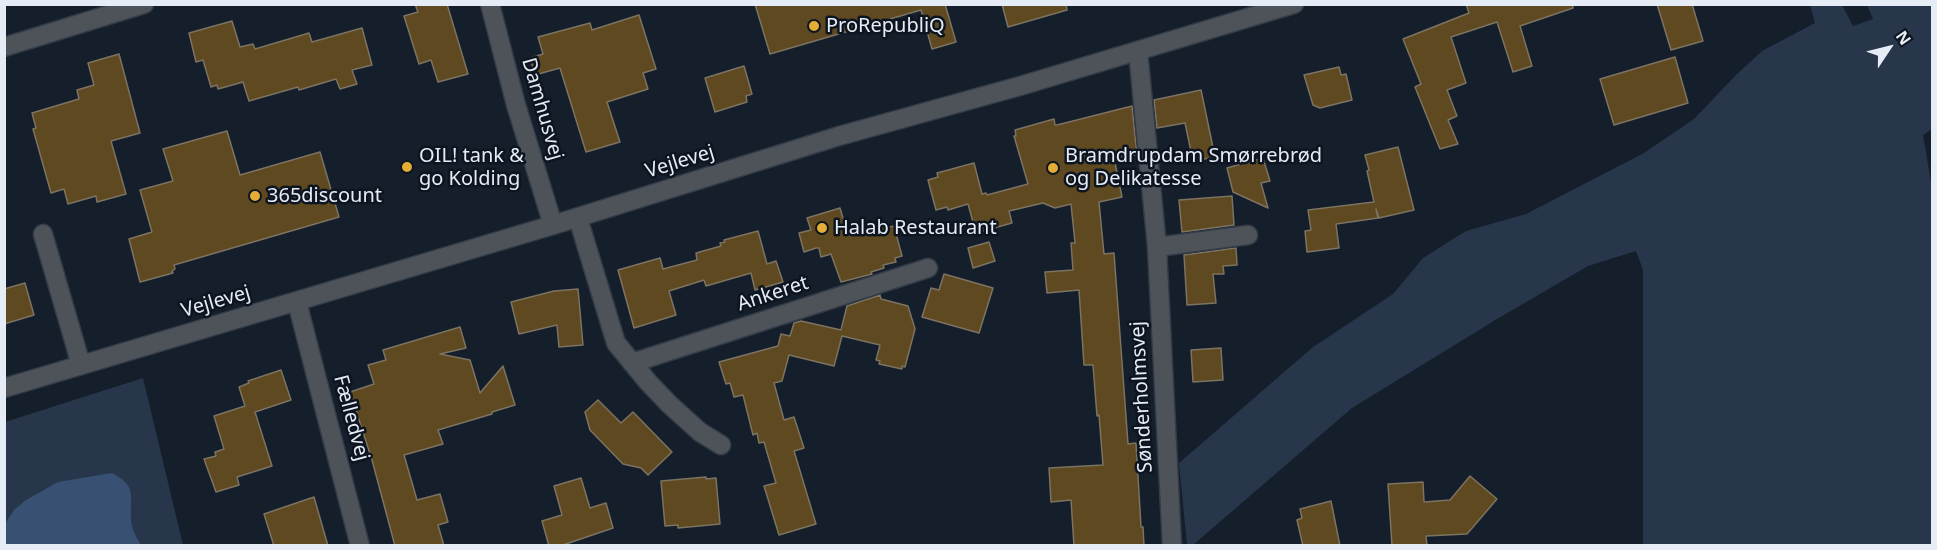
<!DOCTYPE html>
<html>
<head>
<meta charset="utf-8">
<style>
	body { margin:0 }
	#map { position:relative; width:1937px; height:550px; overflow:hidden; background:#151e2b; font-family:"Noto Sans",sans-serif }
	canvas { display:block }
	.frame { position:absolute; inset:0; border:6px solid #e6ecf5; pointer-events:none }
	.north { position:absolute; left:1859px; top:18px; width:60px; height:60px; -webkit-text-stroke:4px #0d1521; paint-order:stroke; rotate:55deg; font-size:16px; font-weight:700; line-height:24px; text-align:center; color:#e6ecf5 }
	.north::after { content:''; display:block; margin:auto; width:21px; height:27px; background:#e6ecf5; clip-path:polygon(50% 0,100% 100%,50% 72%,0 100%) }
</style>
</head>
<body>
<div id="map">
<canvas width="1937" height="550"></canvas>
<div class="frame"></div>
<div class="north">N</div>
</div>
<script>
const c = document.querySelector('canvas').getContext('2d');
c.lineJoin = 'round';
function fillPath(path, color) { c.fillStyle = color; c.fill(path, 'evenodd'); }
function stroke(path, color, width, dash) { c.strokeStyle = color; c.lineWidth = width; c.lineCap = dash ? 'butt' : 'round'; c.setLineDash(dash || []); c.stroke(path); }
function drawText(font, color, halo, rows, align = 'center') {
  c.font = font + ' "Noto Sans",sans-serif'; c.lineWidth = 5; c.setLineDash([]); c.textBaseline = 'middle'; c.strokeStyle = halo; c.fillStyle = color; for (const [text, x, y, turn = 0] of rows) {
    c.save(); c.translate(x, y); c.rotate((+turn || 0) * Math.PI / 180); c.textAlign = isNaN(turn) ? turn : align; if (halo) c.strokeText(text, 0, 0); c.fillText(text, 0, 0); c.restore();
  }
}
fillPath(new Path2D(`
	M1810 5H1842L1853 26 1873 19 1867 5H1932V129L1923 135 1932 188V545H1643V270L1636 251 1588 266 1497 319 1352 408 1193 545H1187L1179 463 1313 347 1393 294 1423 258 1466 231 1526 214 1644 153 1694 119 1736 75 1762 51 1815 23Z
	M143 378 183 545 5 546V422Z`), '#27364a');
fillPath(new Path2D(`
	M112 473C137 486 130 495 131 518 131 529 136 536 141 545H5V524L14 510 26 500 58 482Z`), '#385072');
const building = new Path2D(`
	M415 4H447L468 74 438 82 431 60 419 64 404 16 418 12Z
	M755 4H945L956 42 932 49 921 10 770 54Z
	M1002 4H1066L1067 10 1008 27Z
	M1466 4H1572L1573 8 1520 26 1532 66 1513 72 1497 22 1451 37 1466 83 1447 90 1457 116 1448 120 1458 144 1440 149 1415 87 1421 84 1403 39 1469 13Z
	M1657 4H1692L1703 41 1671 50Z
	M639 15 656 69 643 73 648 89 607 102 620 142 586 152 560 68 535 75 530 58 543 54 538 37 590 23 592 30Z
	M232 21 240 47 253 44 255 49 309 33 312 42 362 28 372 65 352 70 357 84 340 89 336 79 299 90 298 87 249 101 243 82 218 89 217 85 211 87 203 60 196 62 189 33Z
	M119 54 140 133 111 141 126 194 97 202 96 196 68 204 64 189 51 193 33 129 36 128 32 113 79 99 77 90 94 85 88 63Z
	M1675 57 1688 103 1614 125 1600 79Z
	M744 66 752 94 746 96 747 102 715 112 705 78Z
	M1339 67 1341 75 1346 74 1352 100 1320 108 1313 105 1304 75Z
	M1201 90 1215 157 1193 161 1185 123 1157 128 1154 100Z
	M1132 106 1137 155 1114 158 1122 197 1099 202 1104 254 1114 253 1128 444 1136 443 1141 527H1143L1144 546H1074L1071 500 1051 502 1049 468 1103 465 1099 415 1097 416 1093 365H1084L1079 290 1047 293 1045 272 1073 270 1071 243H1075L1071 204 1055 208 1043 203 1009 211 1012 223 976 233 968 204 948 210 947 207 936 210 928 180 938 177 937 173 974 163 982 194 986 193 987 195 1028 184 1014 136H1016L1015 130 1054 119 1055 125H1057Z
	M227 131 240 175 320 152 339 217 174 265 175 269 172 271 173 273 140 282 129 239 152 232 140 190 173 181 163 149Z
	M1398 147 1414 210 1379 218 1376 209 1378 218 1336 224 1339 248 1307 252 1305 231 1311 230 1308 210 1374 202 1367 171 1369 170 1365 155Z
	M1263 158 1270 181 1261 183 1268 208 1233 192 1227 168Z
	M1232 196 1234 225 1182 232 1179 200Z
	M840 208 848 235 885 224 886 228 894 226 902 256 895 258 896 262 883 265 884 268 871 272 872 274 841 282 831 254 821 257 819 248H816L804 252 799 233 811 230 807 218Z
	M758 231 767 264 776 261 783 282 755 290 751 273 706 286 704 280 669 291 676 315 634 328 618 270 660 258 663 269 697 260 696 253 721 246 720 243 725 242 724 240Z
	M989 242 995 261 973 268 968 248Z
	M1236 248 1237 265 1223 266 1224 274H1213L1216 303 1187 305 1184 255Z
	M944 274 993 288 979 333 922 317 931 288 939 290Z
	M25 283 34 315 4 324V289Z
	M578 289 583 345 559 347 557 325 519 334 511 302 554 291Z
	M880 295 881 299 908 306 915 329 905 367 902 366V369L879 364 880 361 876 360 880 345 842 336 834 366 789 355 782 381 774 383 784 420 794 417 804 448 794 451 816 524 779 535 764 486 776 483 764 442 759 443 757 433 753 435 743 395 734 397 730 383 726 384 719 362 778 346 781 334 790 336 794 323 801 321 841 330 847 306Z
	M460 327 466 348 440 354 470 360 480 393 503 366 515 405 492 412V414L438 430 443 444 404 455 417 500 440 494 448 522 438 525 444 546H395L372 460 350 392 374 384 368 365 386 360 383 350Z
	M1221 348 1223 380 1193 382 1191 350Z
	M281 370 291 400 255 412 272 466 237 477 239 485 216 492 204 459 216 456 215 452 224 449 214 416 245 406 239 387 249 383 248 381Z
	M598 400 621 423 633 412 672 452 648 475 641 468 623 464 590 430 585 412Z
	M1470 476 1497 499 1467 534 1426 536 1427 546H1392L1388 484 1423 482 1424 502 1450 500Z
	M706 477V479L716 478 720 524 678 528V525L665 526 661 481Z
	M581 478 590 508 606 503 613 528 560 546H549L542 521 562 515 554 486Z
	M314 497 328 546H274L264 514Z
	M1331 501 1340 546H1303L1297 520 1302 518 1300 509Z`);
fillPath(building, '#5e4920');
stroke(building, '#7c7362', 1.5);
const minor = new Path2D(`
	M490 4 516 105 553 225
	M4 47 144 4
	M1138 51 1157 247 1172 546
	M578 218 616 343 648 382 669 404 700 432 721 445
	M43 234 81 365
	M1157 247 1248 235
	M297 302 360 546
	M632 363 928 268`);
const tertiary = new Path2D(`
	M4 388 553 225 839 136 1020 86 1294 4`);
stroke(minor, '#323b47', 21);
stroke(tertiary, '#323b47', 21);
stroke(minor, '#4e535a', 18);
stroke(tertiary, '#4e535a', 18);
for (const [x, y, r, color] of [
	[814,26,6,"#e4ad35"],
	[407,167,6,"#e4ad35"],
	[1053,168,6,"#e4ad35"],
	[255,196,6,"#e4ad35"],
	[822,228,6,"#e4ad35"]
]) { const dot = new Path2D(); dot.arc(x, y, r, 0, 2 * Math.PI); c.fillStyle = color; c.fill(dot); stroke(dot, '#0d1521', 2); }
drawText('20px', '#e6ecf5', '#0d1521', [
	["ProRepubliQ",826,26],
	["OIL! tank &",419,156],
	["go Kolding",419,179],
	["Bramdrupdam Smørrebrød",1065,156],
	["og Delikatesse",1065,179],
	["365discount",267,196],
	["Halab Restaurant",834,228]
], 'left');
drawText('20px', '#e6ecf5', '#0d1521', [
	["Damhusvej",542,109,74],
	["Vejlevej",680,162,-17],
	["Ankeret",773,294,-18],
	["Vejlevej",216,302,-16],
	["Sønderholmsvej",1142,397,-93],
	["Fælledvej",351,418,75]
]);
</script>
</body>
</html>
